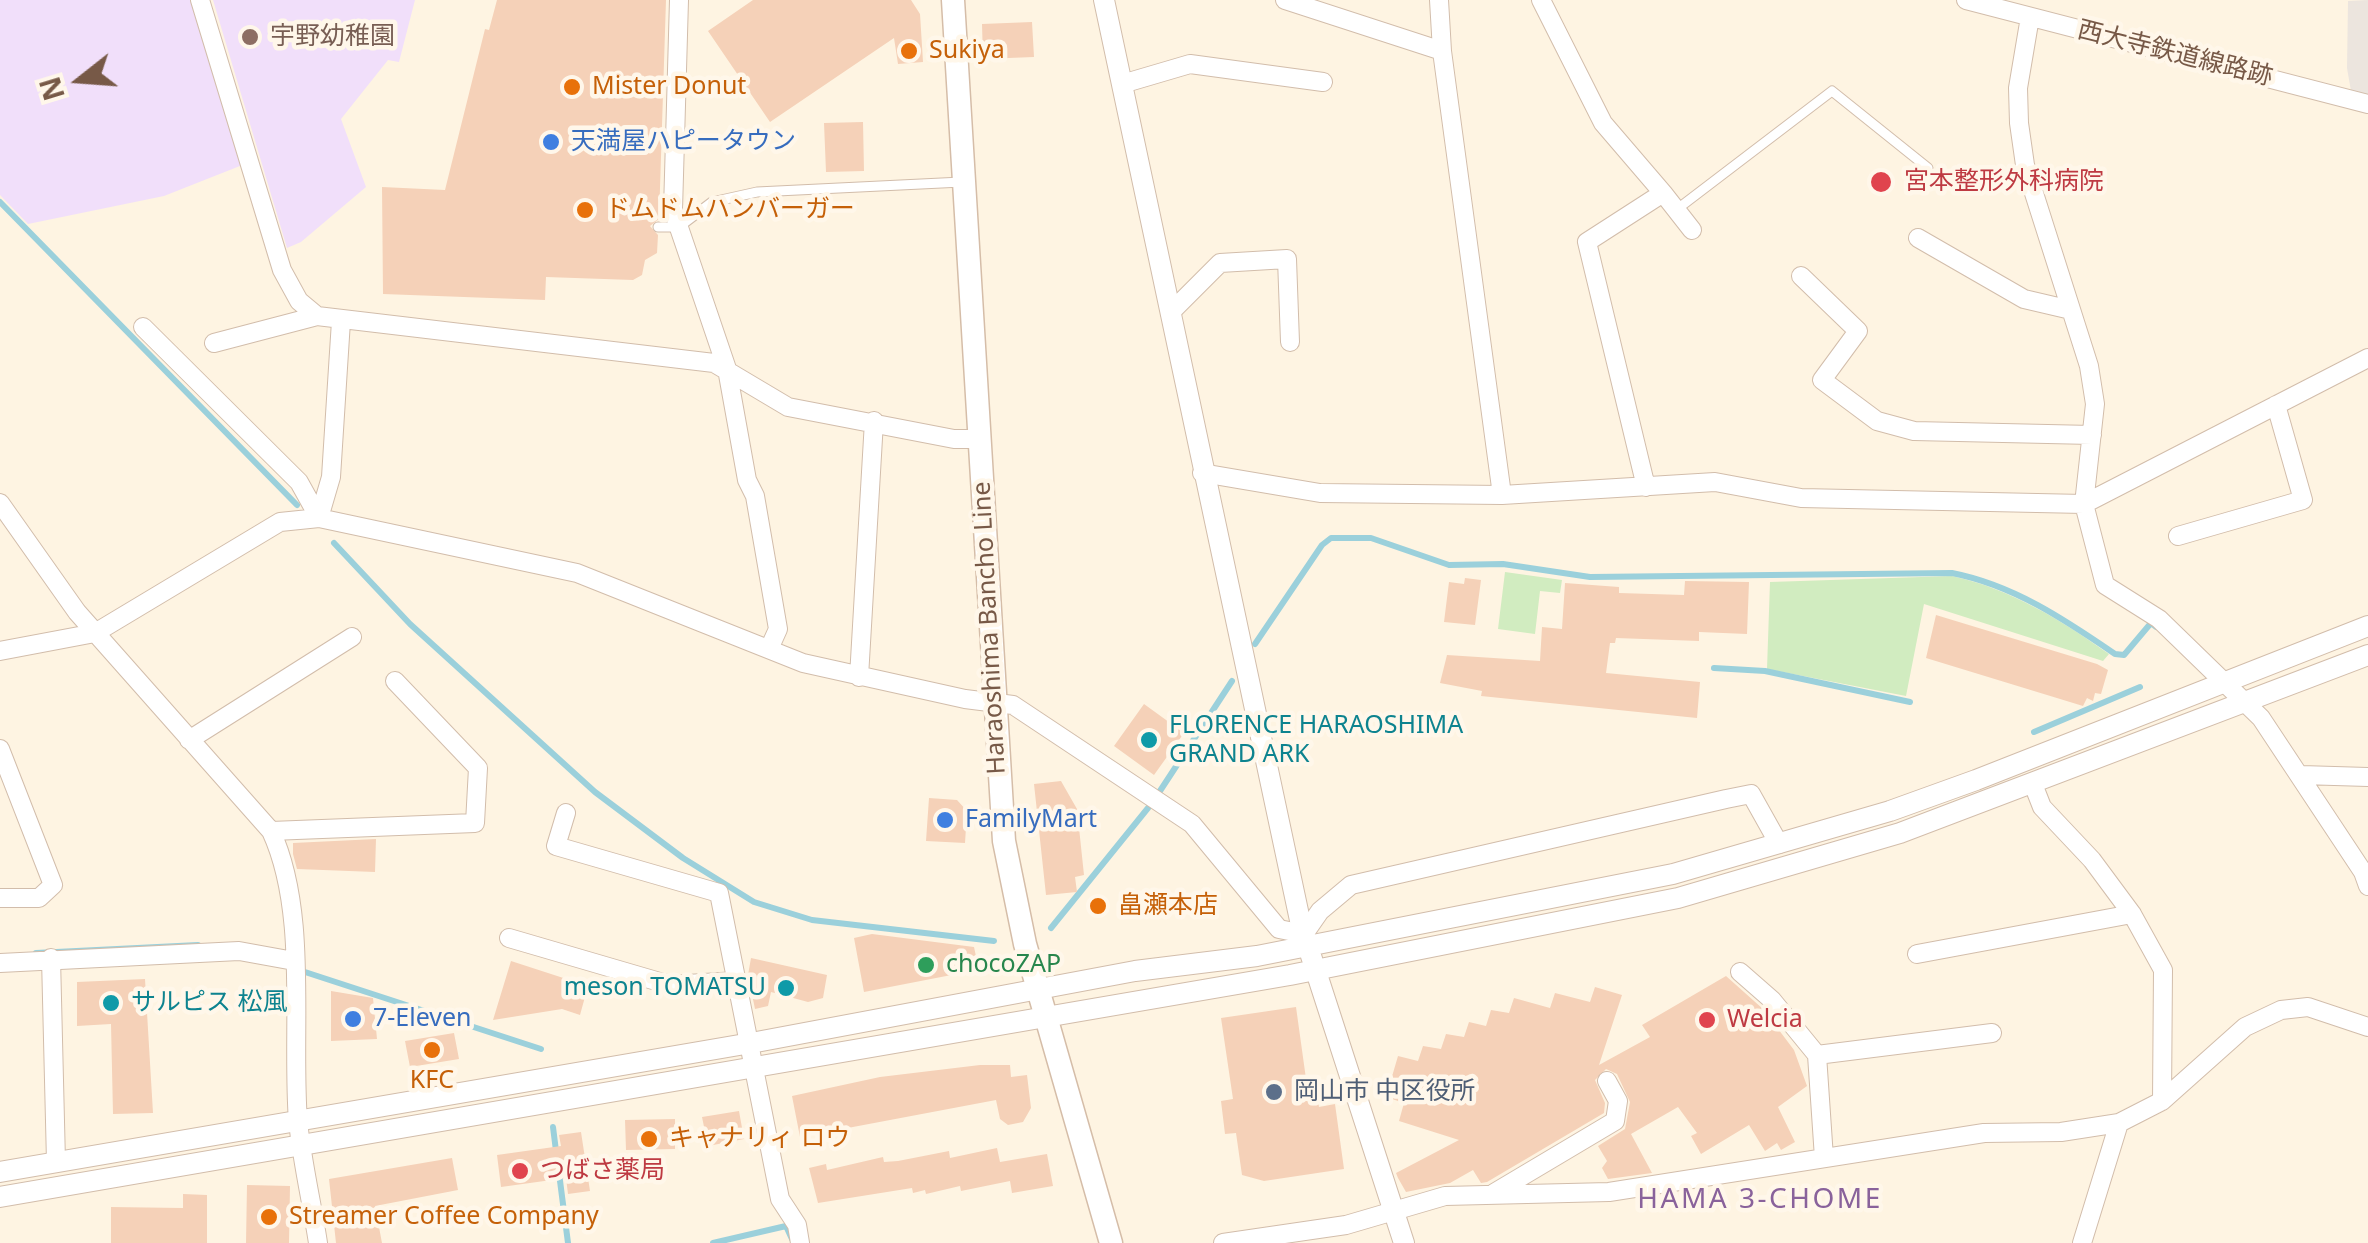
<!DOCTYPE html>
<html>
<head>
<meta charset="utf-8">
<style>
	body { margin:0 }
	#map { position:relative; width:2368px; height:1243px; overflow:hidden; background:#fef4e2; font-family:"Noto Sans",sans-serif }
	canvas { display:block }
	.north { position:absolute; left:30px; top:30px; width:100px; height:100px; -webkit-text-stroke:8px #fff7ea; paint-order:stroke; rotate:253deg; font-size:28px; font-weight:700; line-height:40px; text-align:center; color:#775947 }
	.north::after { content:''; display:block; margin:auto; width:35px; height:45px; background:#775947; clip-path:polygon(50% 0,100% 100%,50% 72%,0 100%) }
</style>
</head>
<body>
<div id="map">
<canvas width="2368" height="1243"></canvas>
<div class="north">N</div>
</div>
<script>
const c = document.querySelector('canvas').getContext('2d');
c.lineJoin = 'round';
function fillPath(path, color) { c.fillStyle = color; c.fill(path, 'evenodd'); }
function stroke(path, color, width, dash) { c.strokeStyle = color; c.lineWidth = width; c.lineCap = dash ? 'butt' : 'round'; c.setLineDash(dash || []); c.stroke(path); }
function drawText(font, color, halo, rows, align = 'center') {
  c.font = font + ' "Noto Sans","Noto Sans JP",sans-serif'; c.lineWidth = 9; c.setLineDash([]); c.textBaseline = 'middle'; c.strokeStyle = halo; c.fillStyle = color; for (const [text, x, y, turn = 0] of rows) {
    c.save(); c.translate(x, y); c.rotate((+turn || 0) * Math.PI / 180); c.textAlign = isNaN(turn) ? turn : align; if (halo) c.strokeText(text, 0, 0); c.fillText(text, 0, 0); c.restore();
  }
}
fillPath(new Path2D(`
	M2368 0V96L2351 91 2347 68 2348 1Z`), '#ece5de');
fillPath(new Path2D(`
	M0 0H194L245 164 164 196 28 224 0 195Z
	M213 0H415L399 62 388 60 341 119 366 187 301 242 287 248Z`), '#f1dffa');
fillPath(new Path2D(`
	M1505 572 1562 580 1560 593 1540 591 1535 634 1498 629Z
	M1952 576C2011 589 2061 620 2109 654L2103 661 1924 604 1906 696 1767 669 1770 582Z`), '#d1ecc0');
stroke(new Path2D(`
	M0 202 297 505
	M334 543 410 624 595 792 683 858 754 902 812 920 994 941
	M1255 644 1322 545 1331 538H1371L1449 565 1503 564 1590 577 1952 573C2013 585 2064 619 2115 654L2124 655 2151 623 2156 627
	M1714 668 1765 671 1910 702
	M2034 732 2140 687
	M1158 794 1232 681
	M1051 928 1148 808
	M36 953 198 945
	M305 972 541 1049
	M553 1127 556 1151
	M559 1173 568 1243
	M713 1243 786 1226 792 1239`), '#9bd0db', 6);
fillPath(new Path2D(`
	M497 0H666L659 219 650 226 658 235 657 253 645 260 642 275 633 280 546 277 545 300 383 294 382 187 445 190 485 29 489 30Z
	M753 0H911L920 14 923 62 898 64 894 38 770 122 708 31Z
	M1032 22 1034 57 983 59 982 24Z
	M863 122 864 171 826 172 824 123Z
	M1465 578 1481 580 1475 625 1444 622 1449 582 1464 584Z
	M1685 581 1749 582 1747 634 1699 632V641L1616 638 1615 643H1610L1606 673 1700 682 1697 718 1481 696 1482 691 1440 683 1447 655 1540 661 1542 627 1562 629 1565 583 1619 587V593L1684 595Z
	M1936 615 2097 664 2108 670 2101 694 2095 693 2093 701 2087 698 2083 706 1926 658Z
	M1144 704 1184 733 1154 775 1114 746Z
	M1061 781 1077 809 1084 875 1075 877 1077 892 1046 895 1034 784Z
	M929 798 957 800 967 811 965 843 926 841Z
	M376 839 375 872 297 869 293 854V843Z
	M872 934 974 947 977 961 972 971 864 992 854 938Z
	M751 958 827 975 823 998 808 1002 771 992 768 1006 755 1009 748 975Z
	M511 961 588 986 580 1015 562 1009 493 1020Z
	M1726 976 1763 1009 1794 1050 1807 1086 1778 1107 1795 1142 1781 1150 1777 1143 1765 1151 1749 1125 1701 1154 1691 1136 1697 1133 1678 1107 1631 1134 1652 1173 1608 1179 1602 1168 1607 1161 1598 1146 1625 1129 1630 1102 1617 1074 1606 1069 1595 1080 1605 1103 1604 1113 1487 1182 1481 1183 1473 1170 1450 1183 1406 1192 1398 1178 1396 1173 1459 1140 1399 1121 1404 1103 1386 1097 1398 1056 1418 1061 1423 1046 1441 1049 1446 1034 1464 1037 1469 1022 1486 1026 1491 1010 1509 1013 1514 998 1550 1008 1555 993 1590 1002 1595 987 1622 995 1599 1065 1650 1037 1642 1025Z
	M145 979 153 1113 113 1114 111 1024 77 1026V982Z
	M331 991 373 998 377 1039 331 1041Z
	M1296 1007 1307 1086 1315 1085 1319 1107 1335 1104 1344 1169 1264 1181 1242 1175 1236 1133 1225 1134 1221 1101 1233 1099 1221 1018Z
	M454 1033 459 1059 410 1067 405 1041Z
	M980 1065H1010L1011 1077 1027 1075 1031 1108 1023 1122 1008 1125 1000 1119 996 1100 800 1137 792 1096 880 1077Z
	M739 1111 744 1139 708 1146 702 1117Z
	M675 1119V1149L626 1150 625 1120Z
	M581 1132 590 1191 568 1194 566 1178 501 1187 497 1155 561 1146 559 1135Z
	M997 1148 1000 1162 1047 1154 1053 1186 1012 1193 1010 1181 961 1191 960 1186 926 1194 925 1190 913 1193 912 1188 818 1203 809 1168 826 1164 827 1170 883 1157 884 1162 898 1161 949 1151 950 1158Z
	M452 1158 458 1190 375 1206 382 1243H336L329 1179Z
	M247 1185 290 1186 289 1243H246Z
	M183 1194 207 1195V1243H111V1207L183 1208Z`), '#f5d1b8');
const service = new Path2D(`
	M1676 210 1832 91 1928 168
	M658 227H679L712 202 757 192 962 182`);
const minor = new Path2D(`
	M200 0 282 270 299 301 317 316 714 363 788 407 954 439H980
	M679 0 673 210 727 369 747 480 755 496 778 629 769 649
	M1285 0 1442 51
	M1439 0 1442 51 1502 495
	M1541 0 1603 123 1663 193
	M1966 0 2368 104
	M2030 17 2018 88 2019 123 2025 165 2089 366 2095 404 2084 504 2105 585 2159 619 2261 718 2363 872 2368 886
	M1122 84 1190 64 1323 82
	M1918 238 2024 299 2071 310
	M1801 276 1858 331 1822 380 1877 421 1914 431 2092 435
	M1170 313 1220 263 1287 259 1290 342
	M143 327 299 482 319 518
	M214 343 317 316
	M1202 473 1320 493 1502 495 1715 482 1801 498 2084 504 2368 358
	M1646 487 1587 242 1663 193 1692 230
	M0 503 77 612 271 831C309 913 291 1031 298 1121 302 1162 312 1203 318 1243
	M319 518 331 477 341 321
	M2178 536 2303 500 2276 405
	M0 651 95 633 280 522 319 518 577 573 803 663 965 699 1013 705 1192 824 1279 929 1304 934 1320 911 1351 885 1726 799 1751 794 1779 844
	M859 677 874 421
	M189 740 352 637
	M0 749 53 885 39 898H0
	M2301 775 2368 777
	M2033 784 2042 807 2092 860 2132 914 2163 970 2162 1101
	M566 813 556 846 719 893 780 1199 797 1225 800 1243
	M271 831 475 823 478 768 395 681
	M509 938 670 985 737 981
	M1917 954 2132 914
	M51 958 56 1162
	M0 963 239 951 294 961
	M1740 972 1772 1000 1817 1055 1824 1158
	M1817 1055 1992 1033
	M1494 1193 1615 1121 1618 1101 1607 1081
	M1223 1243 1346 1225 1445 1196 1609 1192 1984 1133 2061 1132 2119 1123 2162 1101 2245 1027 2281 1010 2308 1007 2368 1027
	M2082 1243 2119 1123`);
const tertiary = new Path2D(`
	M1104 0 1301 925 1404 1243
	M0 1172 751 1043 1135 971 1257 956 1673 874 1890 811 1976 780 2368 626
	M0 1197 1290 975 1678 898 1900 833 2368 655`);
const secondary = new Path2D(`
	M953 0 1004 841 1025 944 1111 1243`);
stroke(service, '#d2bdab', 11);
stroke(minor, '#d2bdab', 20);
stroke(tertiary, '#d2bdab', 22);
stroke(secondary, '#d5bda8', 25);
stroke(service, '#fff', 9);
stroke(minor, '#fff', 18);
stroke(tertiary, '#fff', 20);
stroke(secondary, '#fff', 22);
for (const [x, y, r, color] of [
	[250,37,10,"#8d6e63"],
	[909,51,10,"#e8710a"],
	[572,87,10,"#e8710a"],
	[551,142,10,"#3f7fe0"],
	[1881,182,12,"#e0444e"],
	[585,210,10,"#e8710a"],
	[1149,740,10,"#0f9aa8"],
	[945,820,10,"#3f7fe0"],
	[1098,906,10,"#e8710a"],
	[926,965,10,"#2e9e5b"],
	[786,988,10,"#0f9aa8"],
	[111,1003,10,"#0f9aa8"],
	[353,1019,10,"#3f7fe0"],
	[1707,1020,10,"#e0444e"],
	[432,1050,10,"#e8710a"],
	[1274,1092,10,"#5c6f8a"],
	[649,1139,10,"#e8710a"],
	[520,1171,10,"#e0444e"],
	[269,1217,10,"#e8710a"]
]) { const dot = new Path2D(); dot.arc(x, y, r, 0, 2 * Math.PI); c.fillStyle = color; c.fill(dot); stroke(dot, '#fff7ea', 4); }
drawText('25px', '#785e54', '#fff7ea', [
	["宇野幼稚園",270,37]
], 'left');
drawText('25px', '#c56008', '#fff7ea', [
	["Sukiya",929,51],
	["Mister Donut",592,87],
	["ドムドムハンバーガー",605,210],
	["畠瀬本店",1118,906],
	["KFC",432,1081,"center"],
	["キャナリィ ロウ",669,1139],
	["Streamer Coffee Company",289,1217]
], 'left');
drawText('25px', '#775947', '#fff7ea', [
	["西大寺鉄道線路跡",2175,54,14],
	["Haraoshima Bancho Line",990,628,-93]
]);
drawText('25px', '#366cbe', '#fff7ea', [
	["天満屋ハピータウン",571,142],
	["FamilyMart",965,820],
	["7-Eleven",373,1019]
], 'left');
drawText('25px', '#be3a42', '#fff7ea', [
	["宮本整形外科病院",1904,182],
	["Welcia",1727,1020],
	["つばさ薬局",540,1171]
], 'left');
drawText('25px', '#0d838f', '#fff7ea', [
	["FLORENCE HARAOSHIMA",1169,726],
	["GRAND ARK",1169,755],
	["meson TOMATSU",766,988,"right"],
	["サルピス 松風",131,1003]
], 'left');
drawText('25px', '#27864d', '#fff7ea', [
	["chocoZAP",946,965]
], 'left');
drawText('25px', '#4e5e75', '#fff7ea', [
	["岡山市 中区役所",1294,1092]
], 'left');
c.letterSpacing = '2.5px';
drawText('28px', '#89629b', '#fff7ea', [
	["HAMA 3-CHOME",1760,1200]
]);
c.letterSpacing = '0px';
</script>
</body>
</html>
